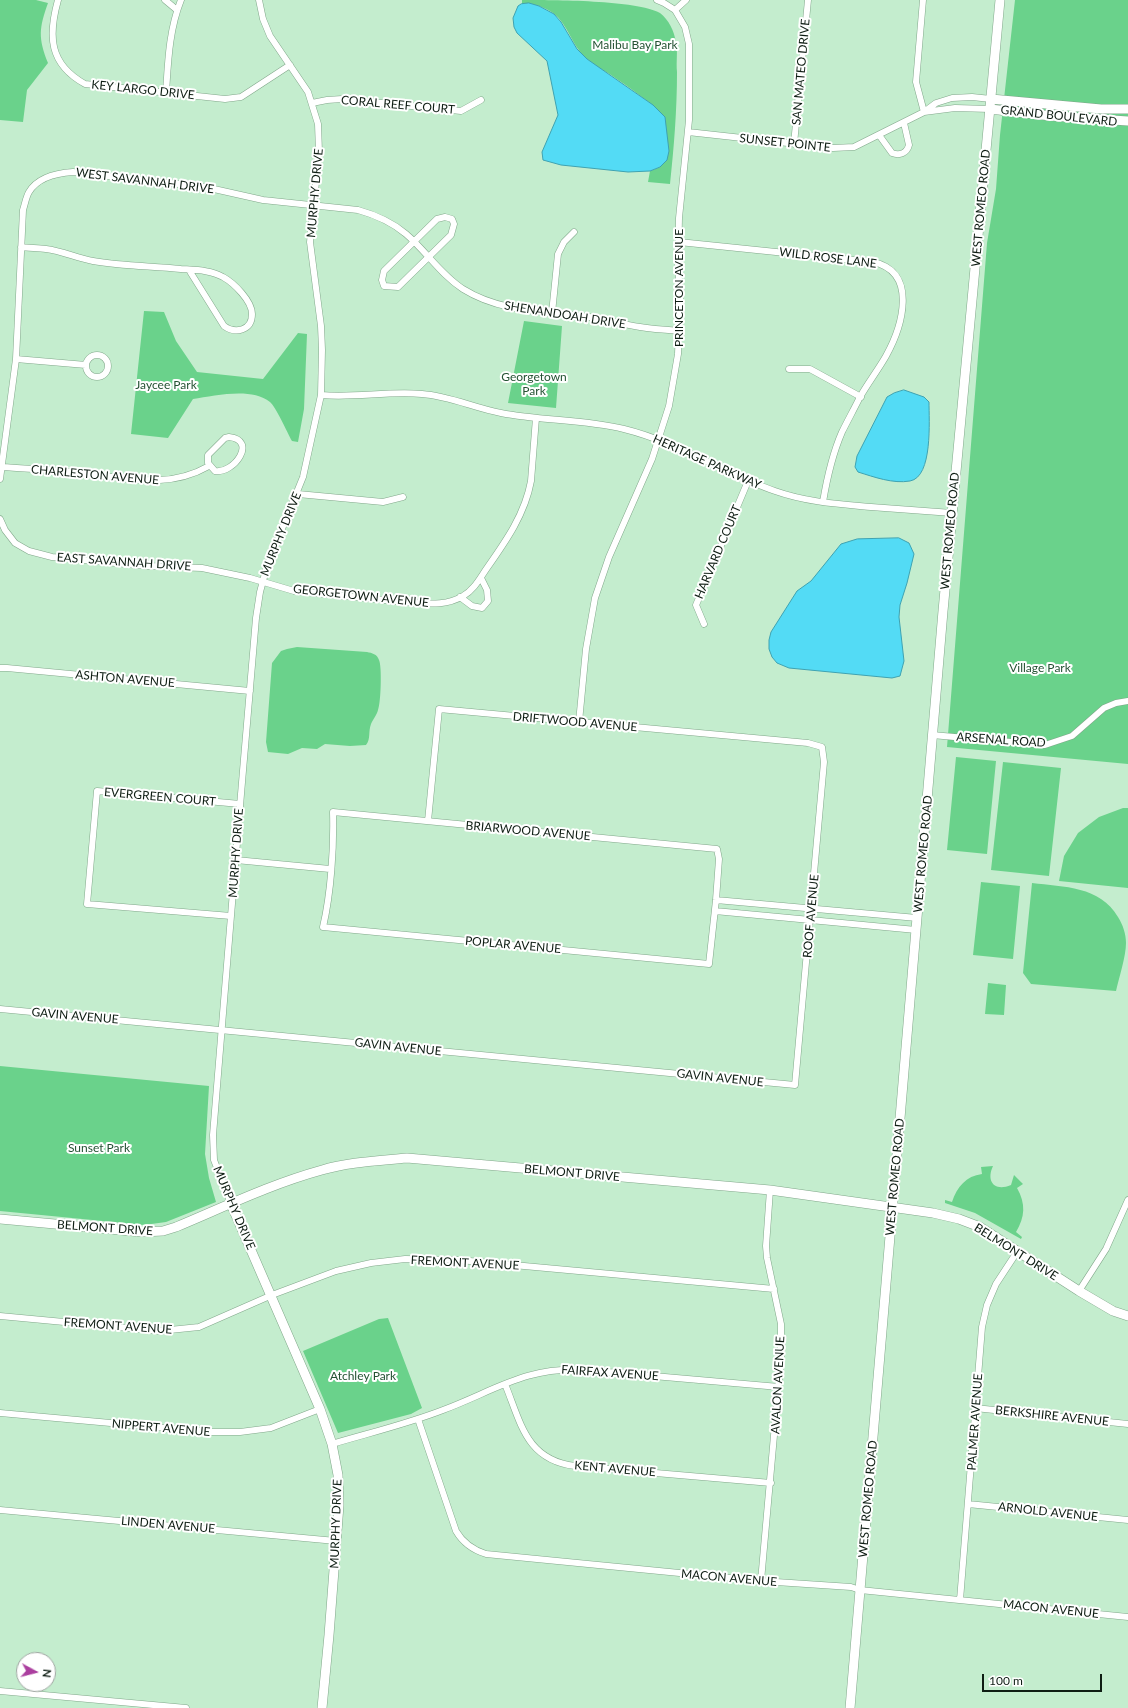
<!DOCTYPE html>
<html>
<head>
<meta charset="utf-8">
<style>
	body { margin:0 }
	#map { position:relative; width:1128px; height:1708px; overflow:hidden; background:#c4edce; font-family:Lato,sans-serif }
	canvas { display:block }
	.north { position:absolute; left:16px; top:1652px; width:40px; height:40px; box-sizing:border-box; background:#fff; border:1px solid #9fa5a1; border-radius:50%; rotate:97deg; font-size:11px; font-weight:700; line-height:16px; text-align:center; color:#0e1d13 }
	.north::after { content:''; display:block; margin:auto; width:14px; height:18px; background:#ab3f9f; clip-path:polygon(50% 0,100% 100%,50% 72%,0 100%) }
	.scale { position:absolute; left:982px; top:1674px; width:120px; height:18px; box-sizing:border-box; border:2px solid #0e1d13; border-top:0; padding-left:5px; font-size:12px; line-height:14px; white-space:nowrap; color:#0e1d13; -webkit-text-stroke:3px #fff; paint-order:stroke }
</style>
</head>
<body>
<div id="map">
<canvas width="1128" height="1708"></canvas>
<div class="north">N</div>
<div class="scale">100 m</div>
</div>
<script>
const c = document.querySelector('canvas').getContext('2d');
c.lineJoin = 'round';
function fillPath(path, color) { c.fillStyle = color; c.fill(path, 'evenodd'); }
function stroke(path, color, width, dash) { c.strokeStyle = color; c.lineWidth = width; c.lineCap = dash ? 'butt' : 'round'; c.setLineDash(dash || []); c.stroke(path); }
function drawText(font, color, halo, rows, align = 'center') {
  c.font = font + ' Lato,sans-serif'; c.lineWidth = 4; c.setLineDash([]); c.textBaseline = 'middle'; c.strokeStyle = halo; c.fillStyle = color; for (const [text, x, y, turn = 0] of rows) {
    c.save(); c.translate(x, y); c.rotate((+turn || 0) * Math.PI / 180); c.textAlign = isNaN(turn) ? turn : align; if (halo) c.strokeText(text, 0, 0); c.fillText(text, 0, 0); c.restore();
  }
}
fillPath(new Path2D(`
	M0 0H36L48 3C39 28 38 38 48 63L27 90 23 122 0 120Z
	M522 0C552 0 637 0 660 13 669 20 674 31 676 42 678 51 676 62 677 72 677 110 674 147 670 184L648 182 650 171 660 167 665 117C649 101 630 88 611 75 603 70 593 65 586 58 572 46 568 24 553 13 544 7 533 3 522 4Z
	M1015 0H1128V764L947 747 987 243 996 189 1000 135Z
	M144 311 164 312 176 341 197 372 263 379 298 333 307 334 304 409 298 442 292 441C287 432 276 407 270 402 251 387 215 396 193 399L168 438 131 434Z
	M524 321 562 326 556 408 508 403Z
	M297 647 367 652C372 653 377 654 379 660 382 666 381 703 378 710 377 715 373 719 371 724 368 732 371 739 366 745L350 746 325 744 317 749 302 748 288 754 268 752 266 742 272 663 281 651 287 649Z
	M956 757 996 761 987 854 947 850Z
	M1003 762 1061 768 1049 876 991 870Z
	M1123 808H1128V888L1059 881 1064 856 1078 833 1099 817Z
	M981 882 1020 886 1013 959 973 955Z
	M1032 883C1064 887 1100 886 1118 917 1123 925 1126 934 1126 943 1126 956 1119 978 1116 991L1031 984 1023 973Z
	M988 983 1006 985 1004 1015 985 1014Z
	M0 1066 209 1086 205 1154 209 1178 216 1202 166 1222 144 1225 0 1211Z
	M993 1166C986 1181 994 1192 1011 1185L1014 1175 1023 1184 1017 1188C1026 1204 1025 1217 1016 1232L1022 1237 1021 1239 975 1213 945 1203V1200L952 1202C957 1187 966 1176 982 1174L981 1167Z
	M388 1318 422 1408 411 1414 338 1433 303 1351 379 1319Z`), '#6ad28b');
const water = new Path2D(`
	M529 3 539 6 554 14 561 22 577 49 587 59 653 105 665 117 669 151 667 160 660 167 650 171 628 172 580 167 561 165 543 160 542 152 558 115 547 61 517 33 514 27 513 18 518 6 521 4Z
	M904 390 924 397 929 402C929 420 933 477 910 481 893 484 874 477 858 472L855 467 857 456 887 397 894 393Z
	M899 538 909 543 914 554 907 583 900 605 899 617 904 661 900 676 892 678 789 668 777 663 772 657 769 649V640L771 632 797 591 811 581 841 544 857 539Z`);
fillPath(water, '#53dbf5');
stroke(water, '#3ea2b1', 1);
const street = new Path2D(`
	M58 0C48 36 49 64 85 84L225 99 241 97 290 65
	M165 0 177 10
	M923 0 916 82 924 112
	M675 10 686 0
	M166 93C168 62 169 30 181 0
	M312 103 327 100 342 99 461 111 481 100
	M924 112 955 108 990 109
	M688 132 833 148 854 147 924 112 936 103 952 98 972 97 991 99
	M879 135 892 153C900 156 907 153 909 145L904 123
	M794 144 808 0
	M445 217 452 219 454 224 451 235 398 287 384 286 382 280 384 271 437 219Z
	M679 242 873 262C919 272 902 327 886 356 878 370 868 383 860 397 854 409 848 420 842 432 832 455 827 478 823 502
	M21 247C29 248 38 248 46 249 62 251 77 258 93 261 122 266 152 266 181 269 195 270 211 270 223 277 234 283 252 301 252 314 252 331 235 334 224 326L189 270
	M552 313 558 254 564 242 574 232
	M86 366a11 11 0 1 1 22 0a11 11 0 1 1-22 0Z
	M16 359 86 365
	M789 369H810L861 397
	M321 395C355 398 388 391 422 394 450 396 474 408 501 413 542 421 583 419 624 429 677 442 723 473 775 491 806 502 838 504 871 507 898 509 925 511 952 513
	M229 437C258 440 234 474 215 471L208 463V455L225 438Z
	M2 467C28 469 55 470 81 473 126 478 167 490 209 466
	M0 479 16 359 23 210C25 204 26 197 29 192 38 177 57 173 73 172L205 187 263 200 358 210C376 215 392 222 406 234 427 252 440 274 463 289 503 314 551 311 596 318 611 321 625 325 640 327 653 329 667 330 680 331
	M298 494 383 502 403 497
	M0 519 5 530 15 543 29 551 52 557 147 566 202 568 250 578 294 591 415 603C432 604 448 605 463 596 474 590 480 578 487 568 506 541 525 514 531 481L536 418
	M460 597 472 606 482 608 488 601 487 590 481 578
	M704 624 696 605 748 481
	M0 668H7L250 691
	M579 722 586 649 595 598 609 557 652 459 669 406 678 354 680 299 678 262 679 218 689 120V44L685 27 675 10 664 3 657 0
	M932 735 1045 745 1072 736 1104 708 1116 703 1128 701
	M333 812 717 849 719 859 716 900 709 964 323 927C331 893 334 847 333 812Z
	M236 860 330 869
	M716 900 917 918
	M715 911 916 930
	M231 916 87 904 97 791 240 804
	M0 1009 795 1085 824 762 822 747 808 743 439 709 428 821
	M231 1204 214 1160 213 1135 241 794 256 618 260 592 267 566 303 477 321 395 322 350 321 326 310 242 319 152 318 124 308 92 270 36 263 19 259 0
	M1079 1291 1106 1249 1128 1200
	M0 1316 160 1331 199 1327 272 1295 336 1271 371 1263 405 1259 459 1260 774 1289
	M505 1384C521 1423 526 1460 575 1466L771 1483
	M975 1408 1128 1424
	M0 1413 210 1432H240L271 1428 320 1409
	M418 1419 456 1531C463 1543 473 1550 486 1554L761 1581 851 1587 860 1590 1128 1617
	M332 1444C369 1433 407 1424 443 1410 494 1391 527 1366 585 1370L779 1387
	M968 1504 1128 1520
	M0 1510 336 1541
	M761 1581 781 1357V1324L767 1258 766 1246 770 1190
	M960 1600 982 1327 987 1305 996 1284 1017 1252
	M0 1691 186 1708`);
const secondary = new Path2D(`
	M991 99 1101 109H1128
	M990 109 1051 116 1128 121
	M231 1204 320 1409 332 1444 338 1475 339 1505 329 1635 322 1708
	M0 1219 142 1232 163 1231 176 1227C224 1207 271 1184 322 1170 349 1162 378 1161 407 1158L770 1190 933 1213 959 1219 980 1227 1079 1291 1113 1311 1128 1316
	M850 1708 943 611 1000 0`);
stroke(street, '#81a78a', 7);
stroke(secondary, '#81a78a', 10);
stroke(street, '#fff', 6);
stroke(secondary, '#fff', 9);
drawText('12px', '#245233', '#fff', [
	["Malibu Bay Park",635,45],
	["Georgetown",534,377],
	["Park",534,391],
	["Jaycee Park",166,385],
	["Village Park",1040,668],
	["Sunset Park",99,1148],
	["Atchley Park",363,1376]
]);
drawText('12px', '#0e1d13', '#fff', [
	["SAN MATEO DRIVE",801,72,-85],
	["KEY LARGO DRIVE",143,90,6],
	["CORAL REEF COURT",398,105,5],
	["GRAND BOULEVARD",1059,116,6],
	["SUNSET POINTE",785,143,6],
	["WEST SAVANNAH DRIVE",145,181,7],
	["MURPHY DRIVE",315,193,-85],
	["WEST ROMEO ROAD",981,208,-85],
	["WILD ROSE LANE",828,258,7],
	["PRINCETON AVENUE",679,288,-90],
	["SHENANDOAH DRIVE",565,315,9],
	["HERITAGE PARKWAY",707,462,24],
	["CHARLESTON AVENUE",95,475,5],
	["WEST ROMEO ROAD",950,531,-85],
	["MURPHY DRIVE",281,534,-68],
	["HARVARD COURT",718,552,-67],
	["EAST SAVANNAH DRIVE",124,562,4],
	["GEORGETOWN AVENUE",361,596,6],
	["ASHTON AVENUE",125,679,5],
	["DRIFTWOOD AVENUE",575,722,5],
	["ARSENAL ROAD",1001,740,4],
	["EVERGREEN COURT",160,797,5],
	["BRIARWOOD AVENUE",528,831,5],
	["MURPHY DRIVE",236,853,-86],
	["WEST ROMEO ROAD",923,854,-85],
	["ROOF AVENUE",811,916,-85],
	["POPLAR AVENUE",513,945,5],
	["GAVIN AVENUE",75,1016,5],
	["GAVIN AVENUE",398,1047,6],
	["GAVIN AVENUE",720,1078,6],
	["BELMONT DRIVE",572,1173,5],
	["WEST ROMEO ROAD",895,1177,-85],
	["MURPHY DRIVE",234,1208,67],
	["BELMONT DRIVE",105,1228,4],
	["BELMONT DRIVE",1016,1252,32],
	["FREMONT AVENUE",465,1263,3],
	["FREMONT AVENUE",118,1326,4],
	["FAIRFAX AVENUE",610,1373,4],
	["AVALON AVENUE",778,1385,-87],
	["BERKSHIRE AVENUE",1052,1416,6],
	["PALMER AVENUE",975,1422,-86],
	["NIPPERT AVENUE",161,1428,5],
	["KENT AVENUE",615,1469,5],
	["WEST ROMEO ROAD",868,1499,-85],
	["ARNOLD AVENUE",1048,1512,6],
	["MURPHY DRIVE",336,1524,-88],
	["LINDEN AVENUE",168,1525,5],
	["MACON AVENUE",729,1578,5],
	["MACON AVENUE",1051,1609,6]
]);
</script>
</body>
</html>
